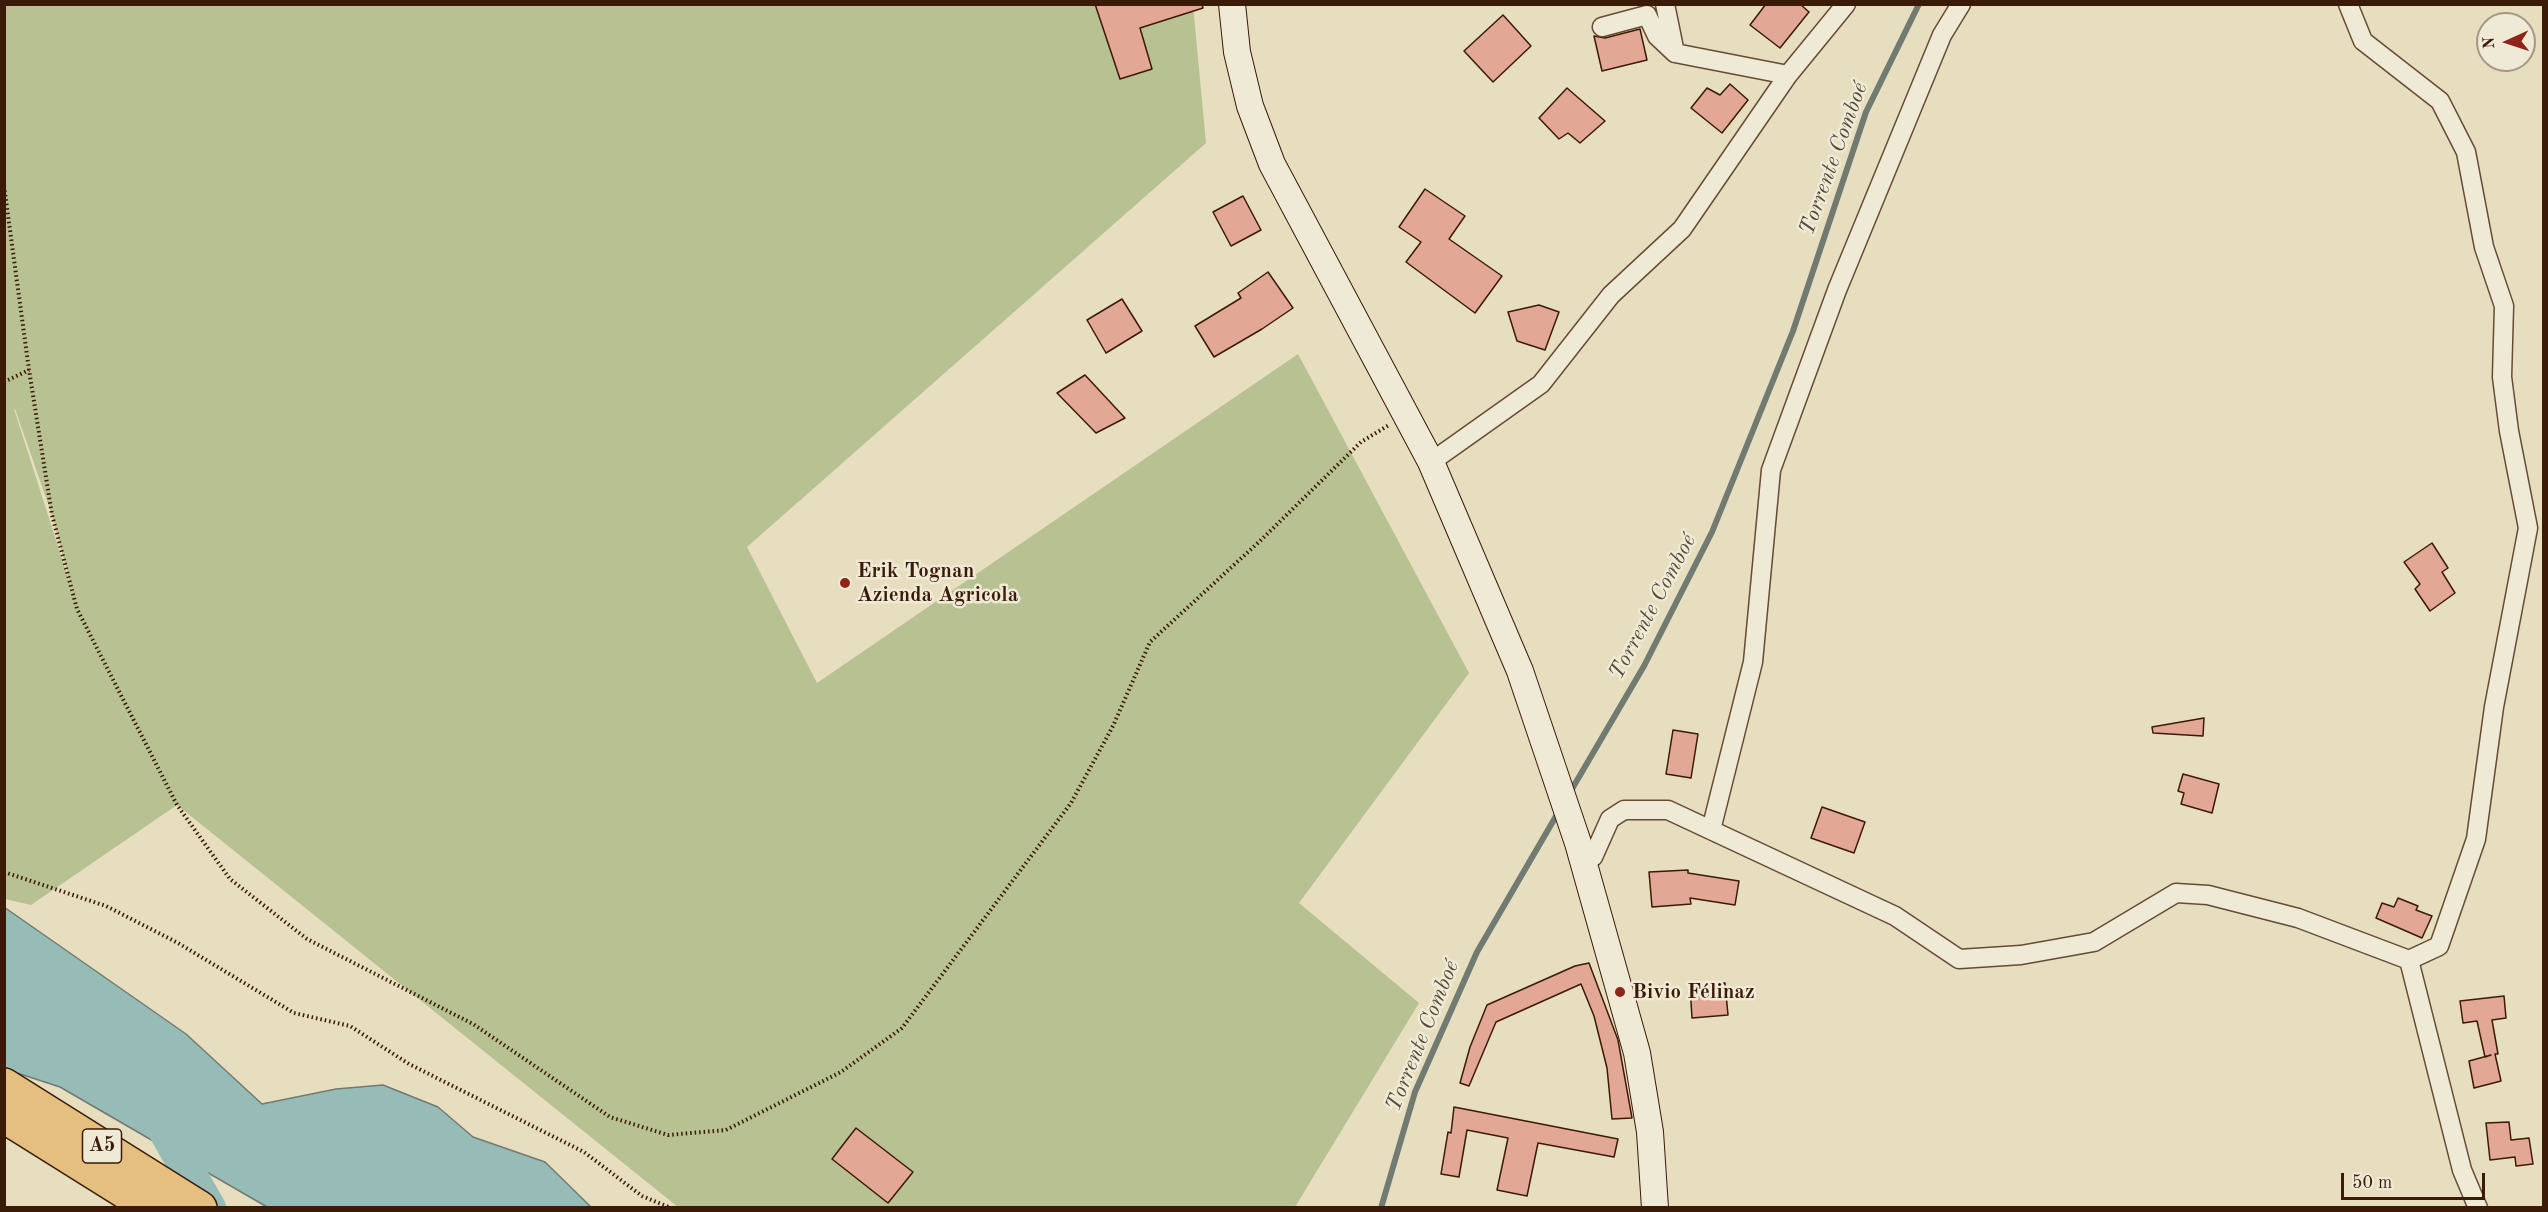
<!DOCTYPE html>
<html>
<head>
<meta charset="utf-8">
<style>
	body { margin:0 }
	#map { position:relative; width:2548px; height:1212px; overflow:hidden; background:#e7debf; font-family:"Old Standard TT",serif }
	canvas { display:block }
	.frame { position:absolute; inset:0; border:6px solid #3b1a07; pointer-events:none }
	.north { position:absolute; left:2476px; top:12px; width:60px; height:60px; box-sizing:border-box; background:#efead5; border:2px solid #a79783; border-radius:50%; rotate:267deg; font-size:16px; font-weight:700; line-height:24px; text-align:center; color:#3b1a07 }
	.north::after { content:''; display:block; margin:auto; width:21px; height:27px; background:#8f2418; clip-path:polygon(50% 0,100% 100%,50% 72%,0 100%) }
	.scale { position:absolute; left:2341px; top:1173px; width:144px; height:27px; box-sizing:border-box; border:3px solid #3b1a07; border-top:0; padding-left:8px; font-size:18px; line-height:21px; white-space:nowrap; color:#3b1a07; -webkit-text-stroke:4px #efead5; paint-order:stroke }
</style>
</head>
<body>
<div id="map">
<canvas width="2548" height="1212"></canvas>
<div class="frame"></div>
<div class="north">N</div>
<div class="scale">50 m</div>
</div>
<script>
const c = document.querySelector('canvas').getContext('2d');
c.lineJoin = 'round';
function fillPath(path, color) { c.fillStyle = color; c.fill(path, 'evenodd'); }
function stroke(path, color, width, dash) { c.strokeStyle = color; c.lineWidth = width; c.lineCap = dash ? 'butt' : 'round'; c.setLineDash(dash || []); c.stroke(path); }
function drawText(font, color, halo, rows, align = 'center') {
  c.font = font + ' "Old Standard TT",serif'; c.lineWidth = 5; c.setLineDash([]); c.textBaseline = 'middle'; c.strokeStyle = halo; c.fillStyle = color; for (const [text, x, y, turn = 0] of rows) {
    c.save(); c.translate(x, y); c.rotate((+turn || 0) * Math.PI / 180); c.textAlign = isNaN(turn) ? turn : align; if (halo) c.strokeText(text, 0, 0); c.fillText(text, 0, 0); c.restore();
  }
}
fillPath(new Path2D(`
	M5 5H1193L1206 143 747 547 817 683 1298 354 1469 673 1299 903 1419 1003 1295 1207H678L177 805 31 905 5 899ZM15 409 52 515 72 590 14 409Z`), '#b7c191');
const water = new Path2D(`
	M4 907 186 1034 262 1104 336 1089 383 1085 438 1107 473 1137 545 1162 591 1207H267L60 1087 5 1069Z`);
fillPath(water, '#97bbb7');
stroke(water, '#727b71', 1.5);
stroke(new Path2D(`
	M1569 794 1644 666 1712 532 1793 331 1866 112 1919 4
	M1381 1208 1415 1092 1477 952 1559 811`), '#727b71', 6);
stroke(new Path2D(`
	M157 1116 209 1208`), '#97bbb7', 34);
const building = new Path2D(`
	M1095 4H1202L1203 8 1140 28 1152 69 1120 79Z
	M1766 4H1800L1809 12 1780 48 1750 25Z
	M1503 15 1531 46 1493 82 1464 51Z
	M1640 29 1647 60 1602 71 1594 36 1605 38Z
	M1730 84 1748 100 1722 133 1691 108 1707 88 1720 95Z
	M1567 88 1605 121 1580 143 1568 133 1559 139 1539 118Z
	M1425 189 1465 216 1449 239 1502 276 1475 313 1406 262 1421 242 1399 227Z
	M1243 196 1261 230 1231 246 1213 212Z
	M1268 272 1293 308 1262 329 1214 357 1195 326 1241 298 1238 293Z
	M1122 299 1142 331 1106 353 1087 320Z
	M1539 305 1559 312 1545 350 1517 341 1508 312Z
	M1085 375 1125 418 1096 433 1057 393Z
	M2432 543 2448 568 2442 572 2455 593 2430 611 2415 589 2420 584 2404 562Z
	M2204 718 2203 736 2153 733 2152 727Z
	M1673 730 1698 734 1691 778 1666 774Z
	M2183 774 2219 784 2212 813 2181 804 2184 793 2178 791Z
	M1822 807 1865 822 1854 853 1811 838Z
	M1688 870V873L1739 881 1735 905 1690 898 1691 904 1652 907 1649 872Z
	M2398 898 2418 906 2416 910 2432 916 2422 938 2376 918 2382 903 2394 907Z
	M1589 963 1618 1040 1632 1118 1612 1119 1607 1068 1594 1016 1581 984 1496 1022 1469 1086 1460 1083 1470 1047 1487 1005 1575 966Z
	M1725 983 1728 1015 1692 1018 1690 986Z
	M2504 996 2506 1018 2492 1020 2498 1054H2495L2501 1081 2474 1088 2469 1061 2491 1055 2485 1057 2477 1021 2463 1023 2460 1001Z
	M1454 1107 1618 1139 1614 1157 1538 1143 1527 1196 1497 1190 1508 1138 1467 1130 1459 1177 1441 1174 1448 1132 1451 1133Z
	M2509 1122 2511 1140 2529 1138 2533 1164 2516 1166 2515 1157 2490 1160 2486 1123Z
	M856 1128 913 1172 888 1203 832 1159Z`);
fillPath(building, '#e3a795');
stroke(building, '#3b1a07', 1.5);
const minor = new Path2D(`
	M1665 4 1675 53
	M2348 4 2363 41 2440 101 2466 152 2484 247 2504 306 2502 377 2509 431 2528 528 2494 707 2476 839 2439 946 2409 960
	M1602 27 1647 15 1657 36 1675 53 1788 75
	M1431 462 1541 384 1611 295 1682 229 1788 75 1846 4
	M1711 830 1753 662 1771 470 1837 290 1942 35 1961 4
	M1583 862 1593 857 1610 819 1624 810H1668L1895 916 1959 959 2021 955 2094 942 2176 893 2208 895 2298 918 2409 960 2462 1170 2478 1208`);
const secondary = new Path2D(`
	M1232 4 1237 52 1250 106 1272 164 1431 462 1520 671 1578 843 1637 1053 1650 1132 1655 1208`);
const motorway = new Path2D(`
	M4 1085 200 1208
	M4 1116 151 1208`);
stroke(minor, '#664b35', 21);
stroke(secondary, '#3b1a07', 28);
stroke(motorway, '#3b1a07', 36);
stroke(new Path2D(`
	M4 186 29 370 52 515 77 609 177 805 230 879 307 939 473 1024 610 1117 668 1135 726 1130 841 1072 902 1028 1071 803 1113 726 1150 642 1260 541 1361 442 1389 425
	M4 382 29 370
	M4 872 106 906 178 943 294 1013 350 1026 409 1064 584 1152 642 1196 671 1208`), '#3b1a07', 4, [1.5, 3]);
stroke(minor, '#efead5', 18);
stroke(secondary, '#efead5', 26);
stroke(motorway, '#e4bf80', 33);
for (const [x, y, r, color] of [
	[845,583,6,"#8f2418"],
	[1620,992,6,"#8f2418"]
]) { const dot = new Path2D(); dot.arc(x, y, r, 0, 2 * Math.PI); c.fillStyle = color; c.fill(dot); stroke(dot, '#efead5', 2); }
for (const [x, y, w] of [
	[102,1146,39]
]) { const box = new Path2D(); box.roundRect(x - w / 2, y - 17, w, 34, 4.5); c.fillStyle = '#efead5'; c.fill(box); stroke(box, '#3b1a07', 1.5); }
drawText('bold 20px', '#3b1a07', null, [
	["A5",102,1146]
]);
drawText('bold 21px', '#3b1a07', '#efead5', [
	["Erik Tognan",857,571],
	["Azienda Agricola",857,595],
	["Bivio Félinaz",1632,992]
], 'left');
drawText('italic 22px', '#574a3c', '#efead5', [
	["Torrente Comboé",1834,159,-70],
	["Torrente Comboé",1653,607,-62],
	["Torrente Comboé",1423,1036,-68]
]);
</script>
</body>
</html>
